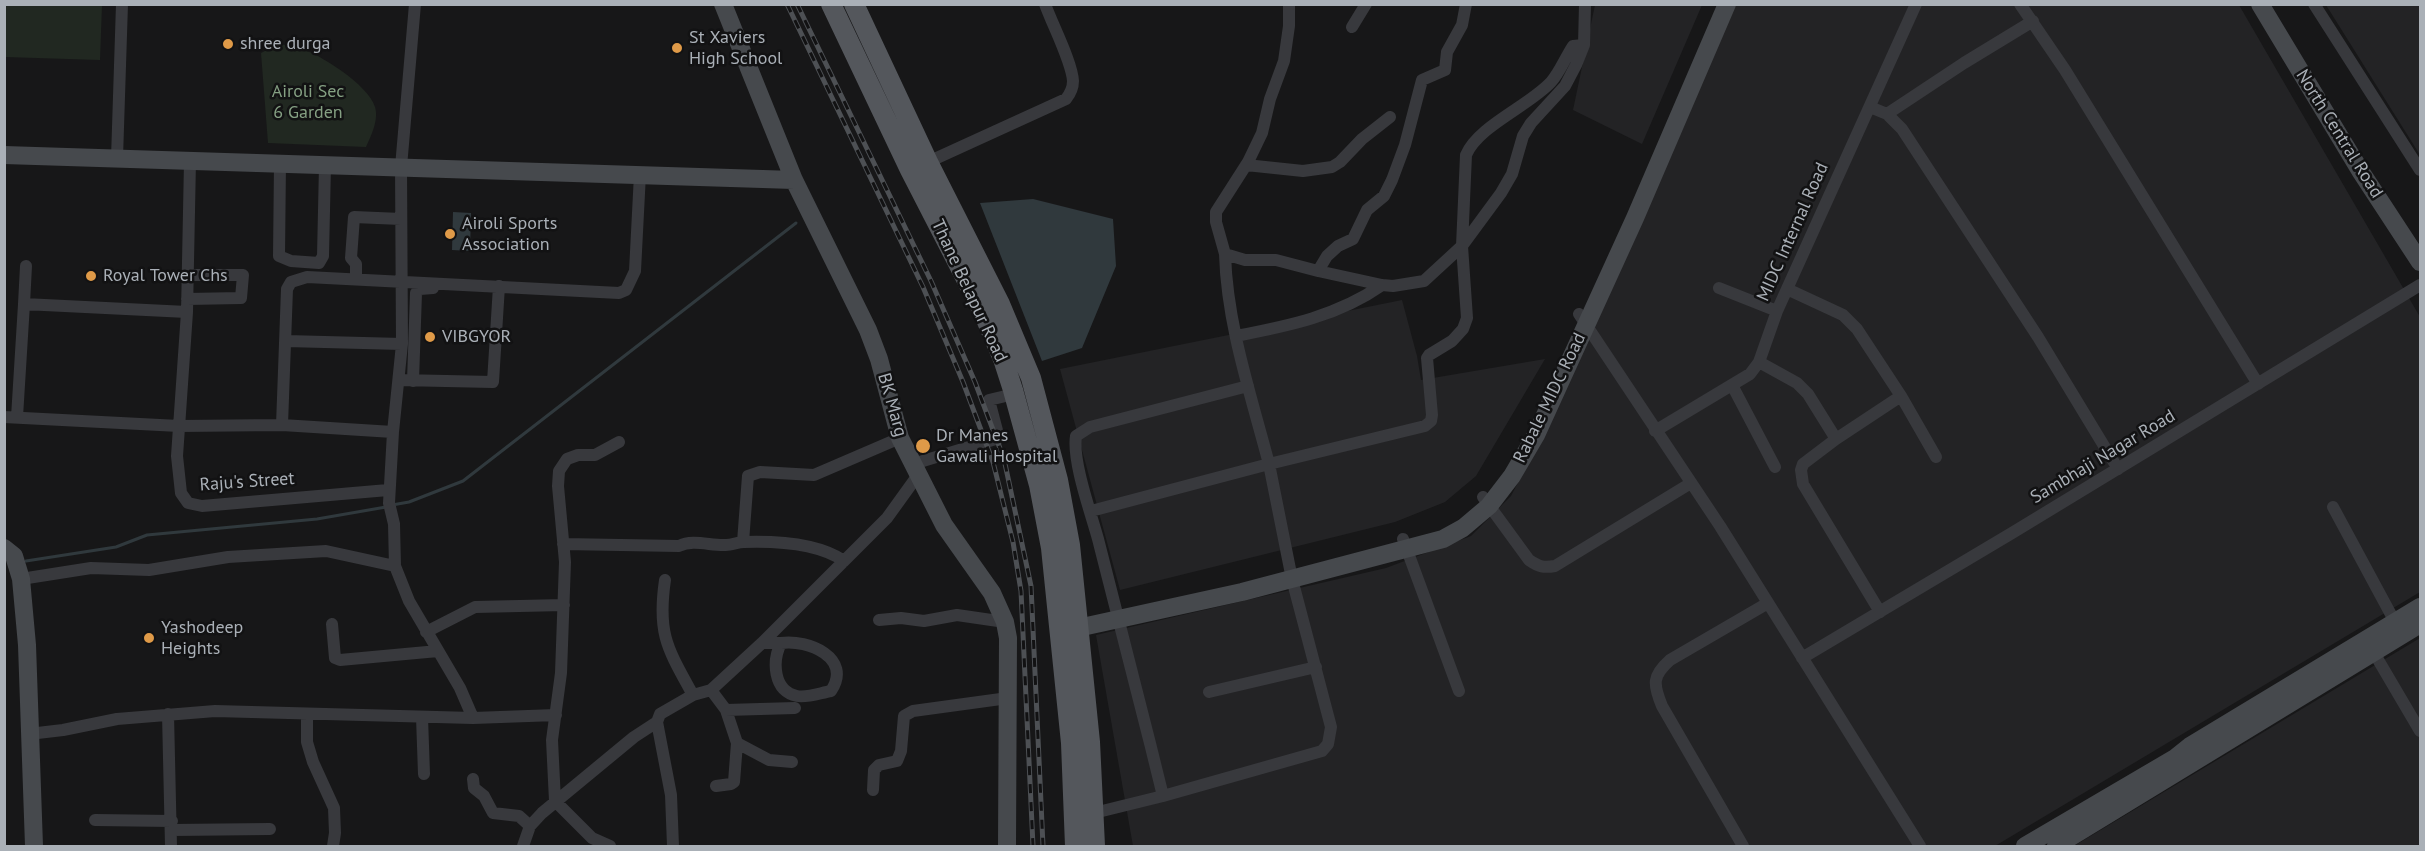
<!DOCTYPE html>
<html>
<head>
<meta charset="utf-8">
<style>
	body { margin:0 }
	#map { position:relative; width:2425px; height:851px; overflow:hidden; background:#171718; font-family:"PT Sans",sans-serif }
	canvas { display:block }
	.frame { position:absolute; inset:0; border:6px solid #aab0b7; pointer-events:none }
</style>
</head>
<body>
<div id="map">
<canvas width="2425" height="851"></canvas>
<div class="frame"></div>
</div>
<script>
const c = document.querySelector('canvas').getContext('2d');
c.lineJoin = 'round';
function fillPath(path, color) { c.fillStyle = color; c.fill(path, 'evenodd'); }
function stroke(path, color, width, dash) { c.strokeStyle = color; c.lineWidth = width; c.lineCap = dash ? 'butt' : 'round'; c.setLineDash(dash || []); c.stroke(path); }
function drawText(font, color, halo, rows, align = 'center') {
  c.font = font + ' "PT Sans",sans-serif'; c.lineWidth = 5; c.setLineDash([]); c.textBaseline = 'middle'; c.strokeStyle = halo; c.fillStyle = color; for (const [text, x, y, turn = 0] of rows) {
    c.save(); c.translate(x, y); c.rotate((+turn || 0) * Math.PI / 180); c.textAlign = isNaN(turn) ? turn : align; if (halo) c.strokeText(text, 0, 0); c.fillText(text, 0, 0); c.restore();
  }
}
fillPath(new Path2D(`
	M1595 5H1702L1642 144 1573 110Z
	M1735 5H2239L2420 317V592L1995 846H1133L1096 635 1386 568 1471 536 1511 496 1542 436Z
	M2326 5H2420V155Z
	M1402 300 1417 356 1421 380 1545 359 1476 476 1445 502 1395 522 1120 590 1060 369Z
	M2420 638V846H2074Z`), '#232325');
fillPath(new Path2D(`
	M5 4 102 5 100 60 5 57Z
	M279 44C285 45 292 46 298 47 319 54 368 84 375 107 379 120 371 136 366 147L268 143 261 53Z`), '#212821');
fillPath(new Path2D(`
	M1033 199 1113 219 1116 266 1082 348 1042 361 980 203Z
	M453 212 471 213 470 251 452 250Z`), '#30393d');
stroke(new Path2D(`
	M392 505 409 502 463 481 796 223
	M26 561 116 547 147 535 317 519 386 507`), '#30393d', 3);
stroke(new Path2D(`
	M415 4 401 167 402 344 393 432 389 503 394 524 395 566 409 601 460 688 473 718
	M1289 4V26L1284 61 1270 99 1262 133 1248 162 1216 212V222L1225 254 1245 260H1276L1318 271 1327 256 1338 246 1353 239 1367 210 1384 196 1392 180 1405 145 1422 80 1445 70 1447 52 1462 25 1466 4
	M2020 4 2065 70 2258 384
	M2314 4 2420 170
	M1352 27 1366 4
	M1870 107 1887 114 1902 129 2038 337 2118 469
	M1887 114 1964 63 2033 21
	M117 158 122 4
	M190 161 187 312 177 456 181 493 188 503 202 506 388 490
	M928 162 1066 99C1070 94 1073 88 1073 81 1072 62 1052 24 1045 4
	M280 163 279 256 291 261 319 263 323 256 325 165
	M1246 165 1303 171 1332 167 1340 162 1362 139 1390 117
	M1225 254C1227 325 1251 395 1269 464L1425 426 1431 421 1432 415 1427 358 1429 355 1452 341 1463 329 1467 318 1462 246 1466 155C1478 126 1529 106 1551 82 1560 72 1565 58 1573 46L1584 45 1585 4
	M1318 271 1382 285 1393 286 1424 281 1462 246 1501 193 1512 174 1523 136 1531 123 1565 86 1576 65 1584 45
	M356 279V264L351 258 354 217 401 219
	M1719 288 1777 311
	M1787 289 1843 315 1857 329 1901 396 1936 457
	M187 299 241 298 243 275H188
	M24 304 26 266
	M1579 314 1720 526 1920 846
	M1236 336C1288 326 1338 316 1382 285
	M286 341 402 344
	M1759 362 1797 383 1808 394 1836 439 1803 464 1801 470 1803 484 1880 612
	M399 380 493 382 499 286
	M413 381 416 293 420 289 433 288
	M1732 385 1775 467
	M4 417 179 426 282 425 393 432
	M17 417 24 304 187 312
	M282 425 287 289 291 282 307 277 619 293 626 290 635 271 640 174
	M1655 431 1750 374 1759 362 1777 311 1916 4
	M1836 439 1901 396
	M913 464 999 438 989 400 1014 394
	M1483 497 1529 560C1539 567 1544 568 1555 566L1691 483
	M2333 507 2395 622
	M1091 511 1269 464 1292 579 1331 727 1328 744 1322 751 1163 796C1142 710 1120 624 1098 539 1091 513 1072 461 1076 436L1090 427 1248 386
	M1403 539 1459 691
	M743 542 748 476 760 472 814 475 900 438
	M563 544 679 546C693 539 711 546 726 545 732 545 738 542 744 542 776 541 818 543 844 561
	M21 579 91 568 149 570 228 557 326 551 395 566
	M665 580C657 635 668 649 693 695
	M879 620 901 618 924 621 957 615 1005 622
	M332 624 335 658 340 660 438 651
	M426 632 475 607 564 605
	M762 643H781C772 661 773 691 797 696 807 698 820 693 831 691 853 658 808 639 781 643
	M2370 646 2420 731
	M1802 658 2012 533 2420 285
	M711 690 726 710 737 743 769 760 792 762
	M1209 692 1316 667
	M726 710 795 708
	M168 714 171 846
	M307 714V742L313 762 334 808 335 833 333 846
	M422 717 424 774
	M29 734 63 730 117 719 215 711 473 718 556 715
	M473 779 474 788 484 796 493 813 519 816 530 826
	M716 786 731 784 734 782 737 743
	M873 790 874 770 879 765 897 761 901 751 904 716 913 711 1008 698
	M1094 813 1163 796
	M95 820 172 821
	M172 830 270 829
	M523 846 530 826 542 813 634 737 657 722
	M610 846 592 838 555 801 552 740 561 673 565 562 558 486 559 471 567 459 578 455H595L619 442
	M673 846 671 795 657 722 660 714 693 695 711 690 762 643 887 518 918 475
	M1743 846 1662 706C1653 684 1652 676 1670 660L1768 603`), '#38393d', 12);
stroke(new Path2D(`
	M723 4 794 180 868 330 879 359 900 438 944 525 992 593 1005 622 1008 638 1007 846
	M2260 4 2361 172 2420 262
	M4 155 794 180
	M4 548 14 556 21 579 27 645 34 846
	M1064 631 1242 592 1443 539 1463 528 1489 506 1512 476 1536 435 1635 218 1727 4
	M2025 846 2175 758 2190 746 2420 607
	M2056 846 2420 624`), '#46494d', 18);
stroke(new Path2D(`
	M831 4 910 170 983 312 1003 359 1013 390 1039 485 1051 548 1071 743 1075 846
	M854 4 928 162 1000 304 1031 378 1058 480 1070 545 1090 742 1095 846`), '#54575c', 20);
const rail = new Path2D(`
	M787 4 923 287 963 382 993 462 1013 542 1021 591 1033 846
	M797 4 931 281 975 382 1004 459 1031 586 1043 846`);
stroke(rail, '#4d5054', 5);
stroke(rail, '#121213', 3, [9]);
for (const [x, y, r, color] of [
	[228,44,6,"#df9a48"],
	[677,48,6,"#df9a48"],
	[450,234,6,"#df9a48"],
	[91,276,6,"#df9a48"],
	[430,337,6,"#df9a48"],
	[923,446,8,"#df9a48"],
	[149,638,6,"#df9a48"]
]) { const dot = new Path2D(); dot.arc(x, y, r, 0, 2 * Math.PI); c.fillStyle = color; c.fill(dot); stroke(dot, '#121213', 2); }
drawText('18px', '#aab0b7', '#121213', [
	["St Xaviers",689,38],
	["High School",689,59],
	["shree durga",240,44],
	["Airoli Sports",462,224],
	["Association",462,245],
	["Royal Tower Chs",103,276],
	["VIBGYOR",442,337],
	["Dr Manes",936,436],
	["Gawali Hospital",936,457],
	["Yashodeep",161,628],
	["Heights",161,649]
], 'left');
drawText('18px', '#85a083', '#121213', [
	["Airoli Sec",308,92],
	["6 Garden",308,113]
]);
drawText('18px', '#aab0b7', '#121213', [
	["North Central Road",2339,134,58],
	["MIDC Internal Road",1793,232,-66],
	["Thane Belapur Road",969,291,65],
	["Rabale MIDC Road",1550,398,-64],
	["BK Marg",892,405,74],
	["Sambhaji Nagar Road",2103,457,-31],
	["Raju's Street",247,482,-4]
]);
</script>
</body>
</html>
